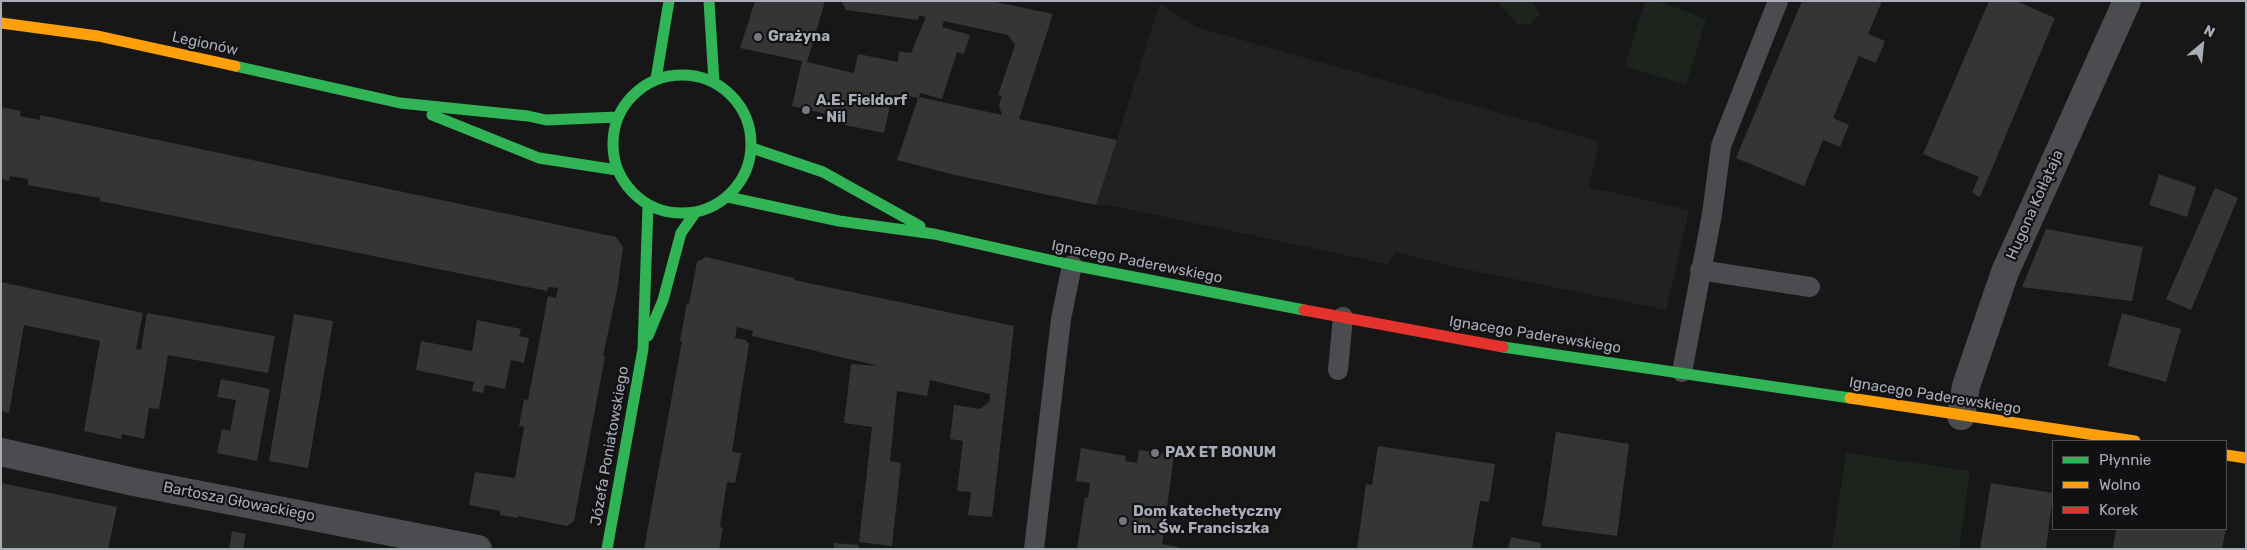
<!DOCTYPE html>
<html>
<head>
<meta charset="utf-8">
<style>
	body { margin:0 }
	#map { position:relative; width:2247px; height:550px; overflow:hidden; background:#171717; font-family:Rubik,sans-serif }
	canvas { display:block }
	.frame { position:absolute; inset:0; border:2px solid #a8adb8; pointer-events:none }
	.legend { position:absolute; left:2052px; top:440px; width:175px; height:90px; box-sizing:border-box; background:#111113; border:1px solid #4d4f55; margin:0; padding:6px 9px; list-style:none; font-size:15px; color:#a8adb8 }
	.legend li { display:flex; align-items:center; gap:10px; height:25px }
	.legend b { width:25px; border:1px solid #4d4f55 }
	.north { position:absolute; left:2177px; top:20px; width:50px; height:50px; -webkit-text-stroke:4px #111113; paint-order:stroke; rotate:28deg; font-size:14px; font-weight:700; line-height:20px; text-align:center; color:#a8adb8 }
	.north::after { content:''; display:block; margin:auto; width:18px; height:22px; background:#a8adb8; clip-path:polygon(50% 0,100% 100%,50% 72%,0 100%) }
</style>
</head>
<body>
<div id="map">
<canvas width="2247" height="550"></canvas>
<div class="frame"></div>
<ul class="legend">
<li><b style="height:6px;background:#30b455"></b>Płynnie</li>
<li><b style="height:6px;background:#ff9f0a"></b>Wolno</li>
<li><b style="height:6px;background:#e5322d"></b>Korek</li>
</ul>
<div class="north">N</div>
</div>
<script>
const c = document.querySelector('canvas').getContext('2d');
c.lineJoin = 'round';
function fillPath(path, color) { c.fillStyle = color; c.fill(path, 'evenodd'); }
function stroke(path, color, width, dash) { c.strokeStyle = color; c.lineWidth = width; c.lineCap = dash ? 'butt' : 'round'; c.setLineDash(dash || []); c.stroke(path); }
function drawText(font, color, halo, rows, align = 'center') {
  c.font = font + ' Rubik,sans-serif'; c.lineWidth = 4.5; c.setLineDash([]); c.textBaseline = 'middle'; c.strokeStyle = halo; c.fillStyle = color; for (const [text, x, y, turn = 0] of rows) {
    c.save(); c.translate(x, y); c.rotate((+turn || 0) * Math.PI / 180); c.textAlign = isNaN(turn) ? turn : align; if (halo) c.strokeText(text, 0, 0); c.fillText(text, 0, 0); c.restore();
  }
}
fillPath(new Path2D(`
	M1160 3 1196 27 1599 141 1589 187 1689 210 1666 310 1459 268 1396 252 1387 264 1109 205H1096Z`), '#212123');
fillPath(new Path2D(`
	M1532 1 1540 14 1530 24H1518L1497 2H1477Z
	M1645 1H1658L1706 19 1686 85 1625 66Z
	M1846 453 1970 471 1959 549H1832Z`), '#1d241e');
fillPath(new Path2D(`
	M755 1H825L807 62 854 73 858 54 898 62 899 51 911 53 926 17 919 15 918 20 846 10 841 1H991L1053 14 1019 119 1117 140 1096 205 955 175 897 160 918 98 905 95 903 104 891 102 884 133 845 125 830 115 792 106 802 61 740 48ZM944 21 1008 35 1015 45 998 95 1002 96 999 105 1002 115 919 97 920 93 942 99 957 52 964 54 970 35 942 27Z
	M1802 1H1882L1868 34 1885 41 1876 63 1859 56 1833 118 1849 125 1840 147 1823 140 1804 186 1736 158Z
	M1989 1H2016L2055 18 1980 197 1972 193 1979 177 1923 154Z
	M1 107 21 111 20 116 40 120V115L616 237 623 247 617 291 603 356 605 357 574 521 567 526 518 516V518L500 515V511L469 505 475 472 515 478 524 427 519 426 524 399 528 400 548 296 556 298 558 288 548 287 547 291 100 201V198L28 185V179L10 176 9 181 1 179Z
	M2159 174 2196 187 2187 217 2149 205Z
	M2215 188 2238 198 2191 310 2166 299Z
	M2046 229 2143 247 2132 301 2022 287Z
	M706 257 794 278V280L1014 326 992 517 968 515 971 492 957 491 963 441 950 439 954 405 980 409 990 401V394L930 380 927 396 897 391 890 461 901 463 892 546 859 542 872 427 844 423 851 364 879 366 752 336 753 331 737 327 735 338 746 340 749 344 732 452 741 453 735 483 727 482 720 527 723 528 719 549H644L682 341H680L687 303 689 304 697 262Z
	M1 282 143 313 136 349 141 350 147 313 275 336 268 373 168 355 159 409 149 408 144 439 122 434 121 439 84 431 100 341 24 325 9 413 1 411Z
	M2122 313 2181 329 2166 382 2108 366Z
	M294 314 333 321 308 468 269 461Z
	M477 320 521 329 519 336 529 338 524 363 511 360 505 389 485 385 483 393 472 391 474 382 416 370 421 341 472 351Z
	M221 379 270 389 257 461 217 453 222 429 230 431 236 400 217 397Z
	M1556 432 1629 444 1617 536 1542 526Z
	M1378 446 1495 464 1489 502 1480 501 1472 549H1357L1366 484 1372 485Z
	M1081 448 1126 456 1125 461 1137 463 1139 450 1174 455 1162 544 1178 547 1177 549H1077L1085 497 1088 498 1090 483 1076 481Z
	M1 483 117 507 108 549H1Z
	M1991 483 2053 493 2046 549H1980Z
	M2116 529H2226L2222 549H2113Z
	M232 531 246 534 243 549H229Z
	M1511 537 1541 543 1540 549H1508Z
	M834 543 859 545 858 549H834Z`), '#353536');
stroke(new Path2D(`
	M1700 270 1810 287
	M1338 370 1343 317
	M1682 372 1712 214 1721 146 1778 1
	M1034 549 1061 319 1072 265`), '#4b4c50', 20);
stroke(new Path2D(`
	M1961 416 1966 386 2005 272 2127 1
	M1 452 134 482 478 549`), '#4b4c50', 28);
stroke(new Path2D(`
	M709 1 714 82
	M235 66 400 103 528 116 546 120 617 117
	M613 144a69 69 0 1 1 138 0a69 69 0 1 1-138 0Z
	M656 79 669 1
	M432 115 539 158 617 170
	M752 148 823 172 920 226
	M728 197 839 221 934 234 1072 265 1304 310
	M648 336 663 300 681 233 695 213
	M1503 347 1850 398
	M607 549 643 349 648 206`), '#30b455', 11);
stroke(new Path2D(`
	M1 23 98 36 235 66
	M1850 398 2135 441
	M2226 455 2246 458`), '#ff9f0a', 11);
stroke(new Path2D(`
	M1304 310 1503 347`), '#e5322d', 11);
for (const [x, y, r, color] of [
	[758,37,5,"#757880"],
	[806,110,5,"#757880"],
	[1155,453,5,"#757880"],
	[1123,521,5,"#757880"]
]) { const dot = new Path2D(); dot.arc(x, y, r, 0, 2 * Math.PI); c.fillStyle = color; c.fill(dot); stroke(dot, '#111113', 2); }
drawText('bold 15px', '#a8adb8', '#111113', [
	["Grażyna",768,37],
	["A.E. Fieldorf",816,101],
	["- Nil",816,118],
	["PAX ET BONUM",1165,453],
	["Dom katechetyczny",1133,512],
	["im. Św. Franciszka",1133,529]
], 'left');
drawText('15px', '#a8adb8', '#111113', [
	["Legionów",205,44,12],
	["Hugona Kołłątaja",2035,205,-66],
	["Ignacego Paderewskiego",1137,262,11],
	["Ignacego Paderewskiego",1535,335,9],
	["Ignacego Paderewskiego",1935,396,9],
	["Józefa Poniatowskiego",610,446,-80],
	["Bartosza Głowackiego",239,502,11]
]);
</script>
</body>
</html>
